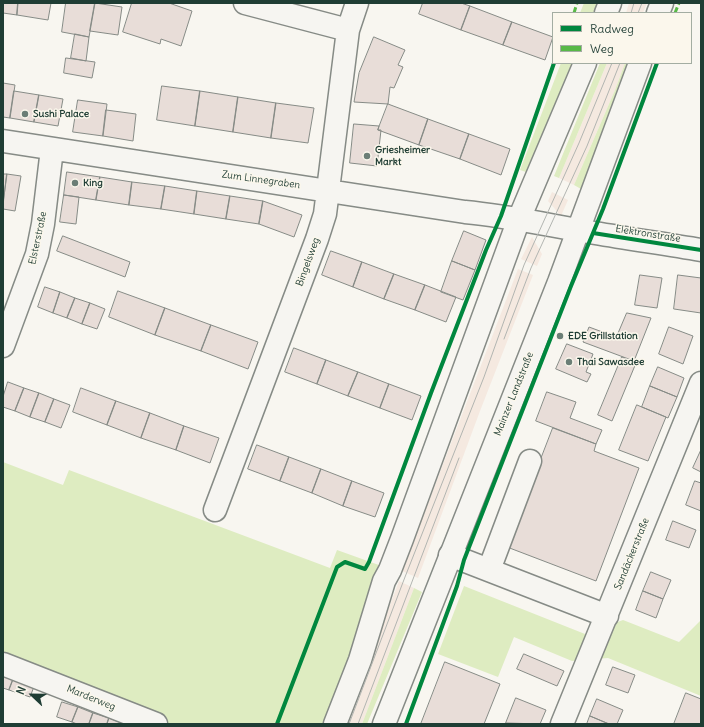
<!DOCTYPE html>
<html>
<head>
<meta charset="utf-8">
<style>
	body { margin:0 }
	#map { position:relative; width:704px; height:727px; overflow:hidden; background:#f8f6f0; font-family:Delius,sans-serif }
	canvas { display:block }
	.frame { position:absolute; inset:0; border:4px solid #1f3d34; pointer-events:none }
	.legend { position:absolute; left:552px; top:12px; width:140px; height:52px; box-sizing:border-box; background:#fbf7ec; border:1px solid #a3ada2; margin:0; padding:5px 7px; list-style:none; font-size:12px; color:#1f3d34 }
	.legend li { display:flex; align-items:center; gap:8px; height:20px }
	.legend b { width:20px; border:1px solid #a3ada2 }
	.north { position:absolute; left:12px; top:675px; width:40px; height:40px; -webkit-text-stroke:3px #fbf7ec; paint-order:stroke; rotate:292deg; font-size:11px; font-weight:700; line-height:16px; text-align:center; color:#1f3d34 }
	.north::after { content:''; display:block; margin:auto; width:14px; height:18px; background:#1f3d34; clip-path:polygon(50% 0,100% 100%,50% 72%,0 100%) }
</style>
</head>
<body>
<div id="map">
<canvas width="704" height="727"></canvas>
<div class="frame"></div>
<ul class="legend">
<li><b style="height:5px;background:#00873e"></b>Radweg</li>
<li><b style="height:5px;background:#58b947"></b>Weg</li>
</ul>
<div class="north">N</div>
</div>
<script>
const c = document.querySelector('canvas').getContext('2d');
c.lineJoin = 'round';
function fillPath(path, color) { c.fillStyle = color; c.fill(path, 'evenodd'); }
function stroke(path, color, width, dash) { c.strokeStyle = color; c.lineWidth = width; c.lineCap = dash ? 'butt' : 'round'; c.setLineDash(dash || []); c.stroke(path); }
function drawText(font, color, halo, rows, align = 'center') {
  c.font = font + ' Delius,sans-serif'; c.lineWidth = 3; c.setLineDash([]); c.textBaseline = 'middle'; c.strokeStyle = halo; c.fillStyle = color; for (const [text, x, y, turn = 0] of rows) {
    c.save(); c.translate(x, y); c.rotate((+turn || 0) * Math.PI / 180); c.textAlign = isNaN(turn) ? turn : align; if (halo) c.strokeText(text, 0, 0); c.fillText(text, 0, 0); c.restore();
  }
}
fillPath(new Path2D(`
	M629 3H647L643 13H626Z
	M607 63H625L615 90 574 185 559 178Z
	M552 192 568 200 561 216 548 201Z
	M532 237 542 254 537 266 521 259Z
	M518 269 533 275 480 411 418 578 402 571Z
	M399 581 414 588 362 724H345Z`), '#f5e9e0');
fillPath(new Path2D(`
	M584 3H597L593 13H580Z
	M561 63H572L526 172 520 170Z
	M600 63H607L559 178 554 176Z
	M625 63H628L581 189 574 185 615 90Z
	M3 462 63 485 69 470 330 568 337 550 390 569 335 724H156L3 664Z
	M464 586 585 634 623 620 679 642 701 620V696L608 658 572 661 514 637 498 677 438 654Z
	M414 588 422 592 367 724H362Z`), '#deecc1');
const building = new Path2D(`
	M3 3H18L17 15 3 13Z
	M18 3H51L48 20 17 15Z
	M66 3H95L89 37 62 32Z
	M95 3 122 7 118 35 90 31Z
	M132 3H169L192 11 181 46 161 39 160 44 123 32Z
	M423 3H461L470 6 461 30 419 14Z
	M470 6 512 22 503 45 461 30Z
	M512 22 553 37 545 60 503 45Z
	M75 34 89 37 86 61 71 58Z
	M374 37 405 50 398 65 403 67 394 88 390 87 388 104 354 102 359 73Z
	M66 58 95 62 92 78 64 73Z
	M3 83 15 85 10 118 3 117Z
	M162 86 200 91 195 126 157 120Z
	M14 91 39 95 34 122 10 118Z
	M200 91 238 97 233 132 195 126Z
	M39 95 63 99 58 126 34 122Z
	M238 97 276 103 271 138 233 132Z
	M78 100 107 104 103 136 73 132Z
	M276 103 314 108 308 143 271 138Z
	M388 104 428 119 419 145 378 130Z
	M106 110 136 114 133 141 103 136Z
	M428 119 469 134 460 159 419 145Z
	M354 124 379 126 378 130H381L377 166 350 163Z
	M469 134 510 149 501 175 460 159Z
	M67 172 100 177 96 200 64 195Z
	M3 174H7L3 203Z
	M7 174 21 176 15 211 3 209Z
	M100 177 132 182 129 205 96 200Z
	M132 182 165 186 161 209 129 205Z
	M165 186 197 191 194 214 161 209Z
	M197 191 230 196 226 219 194 214Z
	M64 195 79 197 76 224 60 222Z
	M230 196 263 201 259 224 226 219Z
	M263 201 302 215 294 237 259 224Z
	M464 231 486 240 475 270 452 261Z
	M63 236 130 262 125 277 57 251Z
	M331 251 362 262 353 287 322 275Z
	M452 261 475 270 463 300 441 292Z
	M362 262 394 274 384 299 353 287Z
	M394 274 425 285 415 310 384 299Z
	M640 275 662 278 657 308 635 305Z
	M678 275 701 278V313L674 309Z
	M425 285 456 297 446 322 415 310Z
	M45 287 60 292 53 313 38 307Z
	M118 291 165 308 155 335 109 317Z
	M60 292 75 298 67 318 53 313Z
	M75 298 90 303 82 324 67 318Z
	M90 303 105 309 97 329 82 324Z
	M165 308 211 325 201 351 155 335Z
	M627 313 651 318 634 361 583 342 589 327 616 337Z
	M211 325 258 342 248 369 201 351Z
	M669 327 693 336 683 364 659 354Z
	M567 344 593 354 586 372 591 374 587 382 556 369Z
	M294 348 326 360 317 384 285 372Z
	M622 357 636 363 612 421 598 415Z
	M326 360 358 372 348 396 317 384Z
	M658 367 684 378 677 397 650 386Z
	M358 372 389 384 380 408 348 396Z
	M8 382 24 388 15 411 3 407V397Z
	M389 384 421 396 412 420 380 408Z
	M650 386 677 397 668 418 642 407Z
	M24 388 39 393 30 417 15 411Z
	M81 388 116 401 107 425 73 412Z
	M547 392 576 402 570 418 602 430 596 444 536 421Z
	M39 393 54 399 45 422 30 417Z
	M54 399 70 405 61 428 45 422Z
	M116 401 150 413 141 438 107 425Z
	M637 405 666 417 648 461 619 450Z
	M150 413 184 426 176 450 141 438Z
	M184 426 219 438 210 463 176 450Z
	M553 428 596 444 594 451 639 468 596 581 507 547Z
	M257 445 289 457 280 481 248 469Z
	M701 450V472L693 468Z
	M289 457 321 469 312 493 280 481Z
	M321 469 352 481 343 506 312 493Z
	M352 481 384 493 375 517 343 506Z
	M695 481 701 483V511L686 505Z
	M673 521 696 530 689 548 666 540Z
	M651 572 671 580 663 599 643 591Z
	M643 591 663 599 656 618 636 610Z
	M524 654 564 671 557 686 517 669Z
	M445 662 500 684 484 724H421Z
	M613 667 635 675 628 693 606 685Z
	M3 672 14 677 9 690 3 688Z
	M14 677 35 684 30 697 9 690Z
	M686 693 701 699V724H674Z
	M516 698 546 710 540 724 506 723Z
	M597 699 623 710 617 724H609L590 716Z
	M62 702 78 707 72 722 57 717Z
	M78 707 93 713 89 724H77L72 722Z
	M93 713 109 718 107 724H89Z
	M590 716 609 724H587Z
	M109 718 124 724H107Z`);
fillPath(building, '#e8ddd8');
stroke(building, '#868b86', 1);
const minor = new Path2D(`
	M245 3 348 30
	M3 141 465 212C509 216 552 226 595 233 630 239 666 244 701 250
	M3 346 37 254 43 224 52 149
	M215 510 317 239 325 214 348 30 357 3
	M450 555 607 616
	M489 570 530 461
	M3 664 156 724
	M562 724 701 383`);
const major = new Path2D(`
	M606 13 610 3
	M658 13 662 3
	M335 724 360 660 384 581 390 570 402 539 519 219 585 63
	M384 724 559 282 640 63`);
stroke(minor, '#868b86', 25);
stroke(major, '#868b86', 25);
stroke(minor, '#f6f5f1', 22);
stroke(major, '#f6f5f1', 22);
stroke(new Path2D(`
	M631 13 634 3
	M638 13 642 3
	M504 339 531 268 587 146 620 63
	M349 724 405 577 484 377 524 265 579 143 612 63
	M358 724 459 458`), '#b2b5b1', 1);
stroke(new Path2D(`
	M574 13 577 3
	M675 13 679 3`), '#58b947', 3, [6, 3]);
stroke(new Path2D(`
	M593 233 701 250
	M277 724 337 567 345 562 365 569 369 562 431 393 486 250 501 216 554 63
	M406 724 457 586 464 560 571 286 603 209 657 63`), '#00873e', 4);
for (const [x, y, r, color] of [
	[25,114,4,"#6b7e76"],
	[367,156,4,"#6b7e76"],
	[75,183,4,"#6b7e76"],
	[560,336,4,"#6b7e76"],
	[569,362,4,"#6b7e76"]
]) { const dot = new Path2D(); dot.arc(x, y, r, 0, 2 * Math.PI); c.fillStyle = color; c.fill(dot); stroke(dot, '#fbf7ec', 1.5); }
drawText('bold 10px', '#1f3d34', '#fbf7ec', [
	["Sushi Palace",33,114],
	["Griesheimer",375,150],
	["Markt",375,162],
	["King",83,183],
	["EDE Grillstation",568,336],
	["Thai Sawasdee",577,362]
], 'left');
drawText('10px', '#1f3d34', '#fbf7ec', [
	["Zum Linnegraben",261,180,8],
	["Elektronstraße",648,234,9],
	["Elsterstraße",38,238,-78],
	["Bingelsweg",308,262,-70],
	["Mainzer Landstraße",514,394,-68],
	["Sandäckerstraße",632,554,-68],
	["Marderweg",91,698,22]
]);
</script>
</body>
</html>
